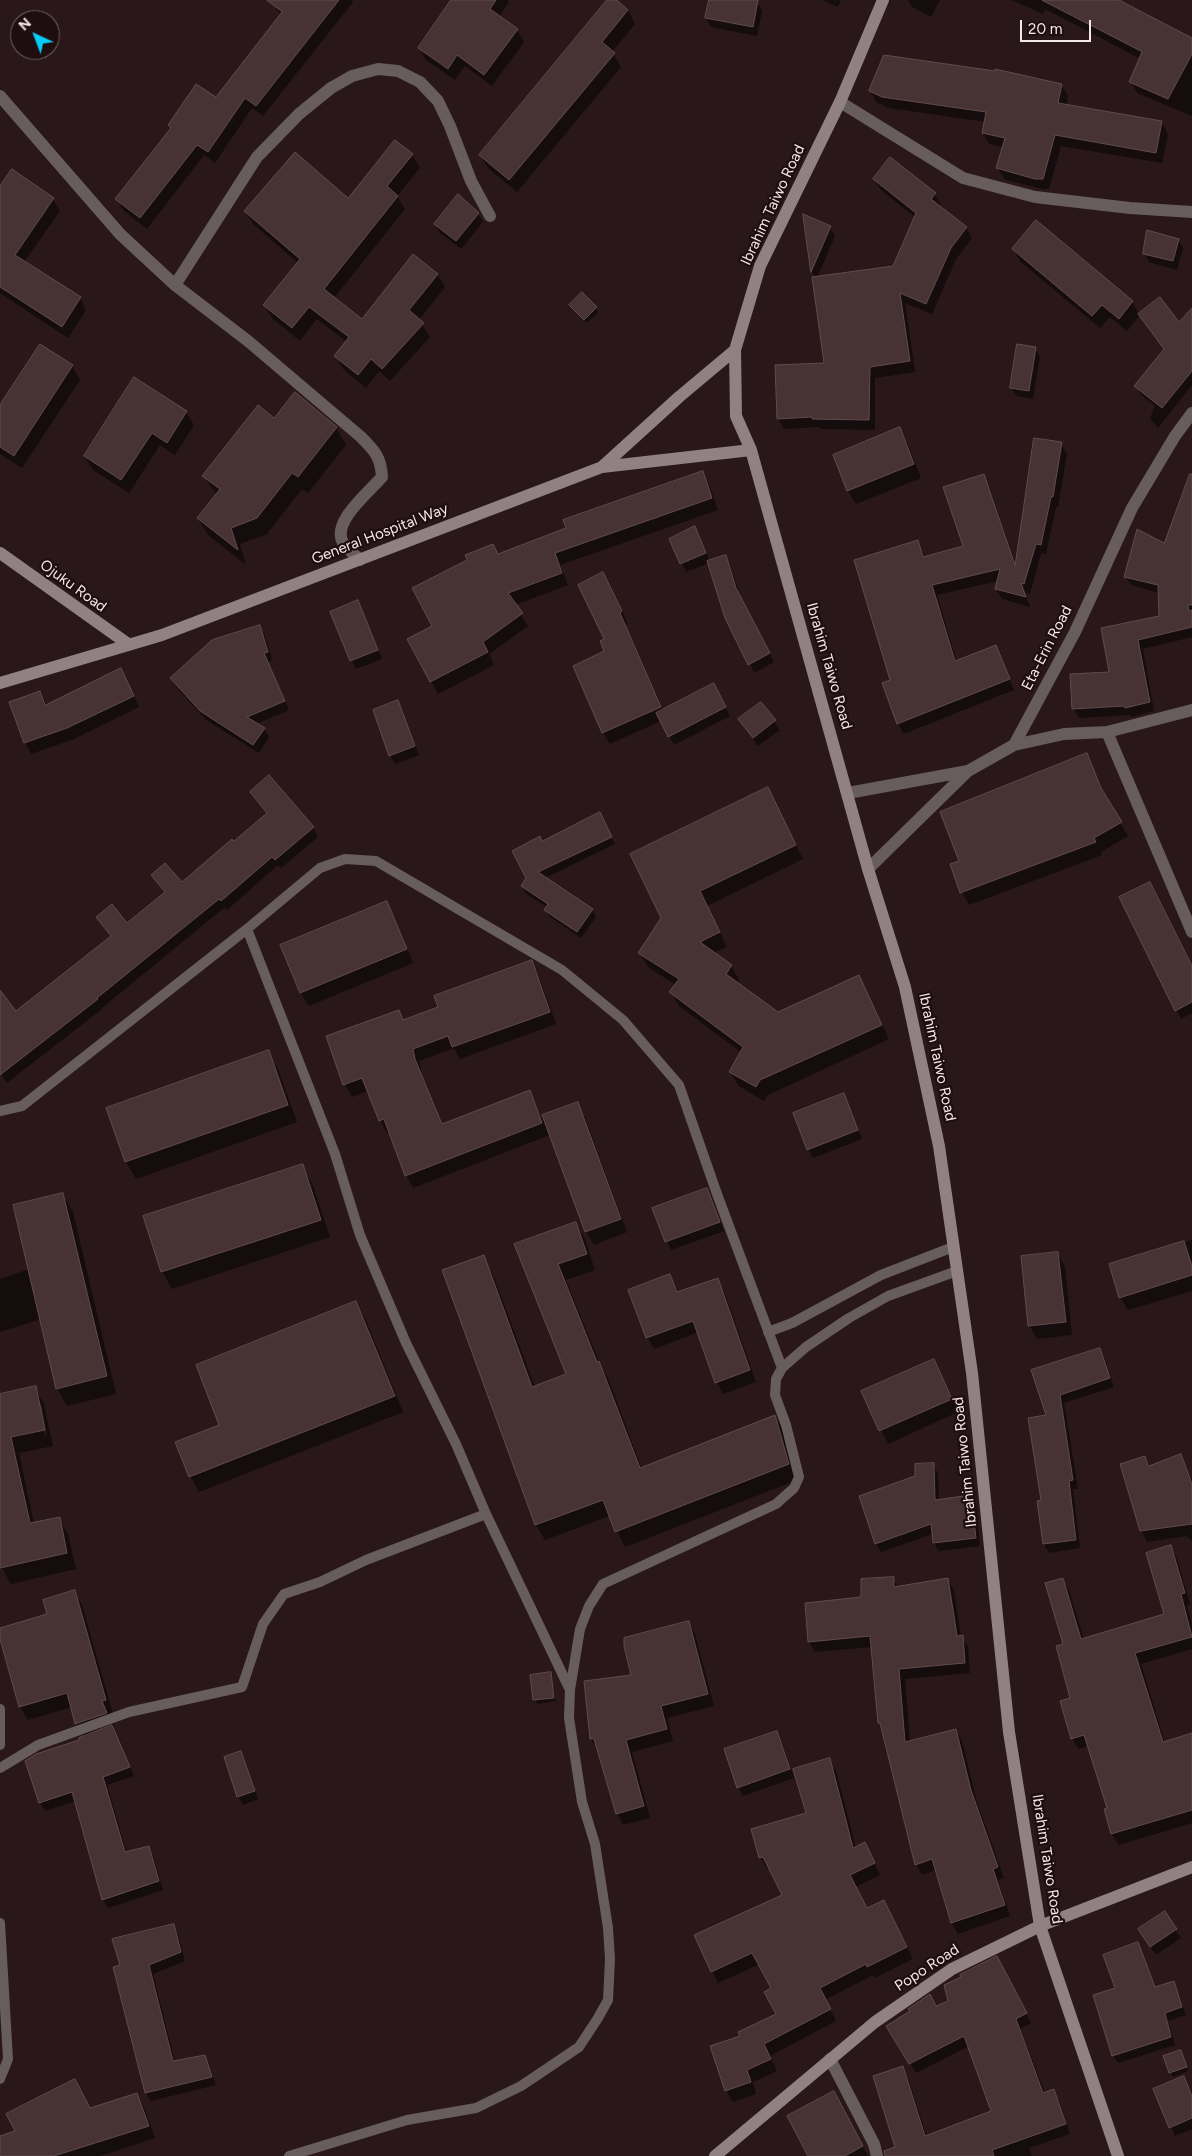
<!DOCTYPE html>
<html>
<head>
<meta charset="utf-8">
<style>
	body { margin:0 }
	#map { position:relative; width:1192px; height:2156px; overflow:hidden; background:#291719; font-family:Figtree,sans-serif }
	canvas { display:block }
	.north { position:absolute; left:10px; top:10px; width:50px; height:50px; box-sizing:border-box; background:#1f0e10; border:1px solid #746566; border-radius:50%; rotate:317deg; font-size:14px; font-weight:700; line-height:20px; text-align:center; color:#f4e7e8 }
	.north::after { content:''; display:block; margin:auto; width:18px; height:22px; background:#07cbf9; clip-path:polygon(50% 0,100% 100%,50% 72%,0 100%) }
	.scale { position:absolute; left:1020px; top:20px; width:71px; height:22px; box-sizing:border-box; border:2px solid #f4e7e8; border-top:0; padding-left:6px; font-size:15px; line-height:18px; white-space:nowrap; color:#f4e7e8; -webkit-text-stroke:4px #1f0e10; paint-order:stroke }
</style>
</head>
<body>
<div id="map">
<canvas width="1192" height="2156"></canvas>
<div class="north">N</div>
<div class="scale">20 m</div>
</div>
<script>
const c = document.querySelector('canvas').getContext('2d');
c.lineJoin = 'round';
function fillPath(path, color) { c.fillStyle = color; c.fill(path, 'evenodd'); }
function stroke(path, color, width, dash) { c.strokeStyle = color; c.lineWidth = width; c.lineCap = dash ? 'butt' : 'round'; c.setLineDash(dash || []); c.stroke(path); }
function drawText(font, color, halo, rows, align = 'center') {
  c.font = font + ' Figtree,sans-serif'; c.lineWidth = 4.5; c.setLineDash([]); c.textBaseline = 'middle'; c.strokeStyle = halo; c.fillStyle = color; for (const [text, x, y, turn = 0] of rows) {
    c.save(); c.translate(x, y); c.rotate((+turn || 0) * Math.PI / 180); c.textAlign = isNaN(turn) ? turn : align; if (halo) c.strokeText(text, 0, 0); c.fillText(text, 0, 0); c.restore();
  }
}
fillPath(new Path2D(`
	M275 0H352L353 2 263 116 252 108 215 163 204 155 147 229 123 210 117 199 216 99 281 16 273 3Z
	M452 0H507L509 2 499 17 517 30 524 42 492 86 465 66 455 80 426 60 419 48Z
	M609 0H615L628 10 635 24 612 52 621 67 517 192 488 168 480 155Z
	M710 0H745L757 2 762 11 757 36 711 27 706 18Z
	M822 0H841L838 7Z
	M908 0H940L931 17 912 7Z
	M1012 0H1116L1192 40V116L1137 93 1131 82 1141 59 1045 9 1043 14Z
	M1061 85 1068 96 1066 106 1162 123 1168 134 1162 163 1061 146 1049 189H1042L1004 179 998 168 1004 147 989 144 983 133 986 122 889 108 876 102 870 91Z
	M412 155 420 168 397 196 405 209 334 298 362 321 437 274 445 287 419 320 430 337 390 381 379 371 366 388 343 369 336 356 347 342 317 319 300 341 272 318 264 305 298 263 253 224 245 211 349 200Z
	M874 179 935 194 941 205 939 207 966 227 972 238 956 259 932 314 905 303 915 372 875 378V430L820 429 819 427 784 429 778 418 825 364 816 278 812 272 804 216 830 227 835 236 817 278 894 267 916 218 881 190Z
	M0 188 53 199 60 211 24 262 80 298 86 310 68 338 0 293Z
	M478 213 483 222 461 249 440 233 435 224Z
	M1178 240 1183 248 1177 270 1149 262 1144 253Z
	M1013 249 1132 302 1140 315 1127 331 1110 317 1100 328 1021 262Z
	M596 308 598 312 587 323 573 309Z
	M1192 310V385L1158 428 1150 418 1155 406 1141 395 1136 386 1166 377Z
	M41 346 72 366 80 380 22 468 0 454V407Z
	M1035 348 1040 357 1033 399 1016 396 1011 387Z
	M295 393 336 428 346 445 308 493 302 489 267 534 240 544 246 565 208 535 198 518 217 495 204 476 274 420Z
	M186 412 194 425 175 455 160 445 129 493 93 470 85 457Z
	M899 429 907 442 921 478 856 504 848 491 834 455Z
	M1061 443 1067 454 1058 507H1056L1046 554 1041 553 1030 594 1025 593 1030 607 1002 599 996 589 998 581 937 595 957 662 996 647 1014 690 904 734 898 724 884 684 892 681 917 541 925 557 965 547 983 475 989 485 1016 565Z
	M702 472 709 484 718 510 560 565 568 585 515 605 528 626 489 654 494 665 438 694 409 639 433 626 498 555 567 529Z
	M1192 480V637L1143 649 1154 711 1131 717 1130 715 1079 718 1074 709 1071 676 1110 673 1102 629 1160 617 1159 593 1131 585 1125 576 1165 544Z
	M699 537 710 561 725 557 730 565 741 598 774 662 754 673 709 563 686 572 671 540Z
	M610 586 628 624 626 625 663 710 718 693 730 716 674 745 661 721 610 744 603 732Z
	M358 602 382 659 356 669 332 613Z
	M260 627 265 636 272 660 268 662 289 710 256 724 264 729 269 737 259 753 206 720 176 687 171 678Z
	M121 670 139 707 74 739 31 754 25 743 40 692 47 705Z
	M398 702 419 755 395 764 390 755Z
	M761 703 780 730 758 746 740 719Z
	M1087 755 1107 801 1128 836 1101 852 1102 855 969 905 962 892 961 861Z
	M768 789 803 859 707 906 727 947 713 953 731 966 739 980 737 983 778 1014 859 977 889 1039 768 1095 764 1101 739 1086 730 1072 742 1053 679 1006 671 992 676 985 648 967 640 953Z
	M251 792 313 827 318 837 281 868 278 865 227 910 225 907 102 1008V1009L7 1083 0 1073V1027L111 937 98 917 127 924 166 894 152 875 182 884 268 814Z
	M604 821 615 844 545 878 592 910 596 917 581 938 550 917 546 910 547 907 526 894 522 886 528 878 542 842Z
	M1121 898 1192 969V1013L1181 1019Z
	M387 903 394 916 413 963 309 1006 301 993 282 946Z
	M531 962 538 974 556 1024 460 1059 454 1048 419 1061 422 1073 443 1125 529 1092 541 1117 577 1103 585 1117 627 1232 594 1245 586 1231 550 1135 413 1188 406 1175 390 1132 387 1133 380 1120 368 1091 352 1097 345 1084 399 1011 404 1021 440 1007Z
	M268 1052 278 1069 297 1122 136 1179 126 1162Z
	M843 1094 862 1139 813 1158 808 1149Z
	M302 1166 312 1183 330 1237 172 1289 162 1271Z
	M707 1190 724 1231 671 1250 654 1209Z
	M63 1195 73 1212 116 1394 67 1406 57 1388 41 1319 0 1332V1279L29 1269Z
	M576 1223 585 1239 595 1270 566 1280 600 1364 608 1378 642 1469 775 1417 784 1432 797 1480 625 1547 610 1516 545 1540 536 1525 443 1271 483 1257 492 1272 535 1387 568 1374 516 1245Z
	M1192 1240V1291L1128 1310 1120 1297 1110 1265Z
	M1057 1253 1065 1267 1072 1335 1037 1339 1030 1326 1023 1257Z
	M670 1276 679 1293 717 1279 724 1291 756 1382 723 1394 717 1382 699 1332 654 1349 647 1337Z
	M356 1303 365 1318 403 1412 199 1492 190 1476 221 1425Z
	M1100 1349 1104 1358 1114 1387 1064 1403 1078 1489H1073L1080 1548 1049 1553 1044 1544 1039 1502 1043 1501 1047 1416 1033 1371Z
	M934 1360 958 1412 888 1444 863 1392Z
	M35 1388 44 1404 53 1446 19 1453 34 1524 59 1518 68 1534 76 1569 11 1584 2 1568 0 1560V1396ZM38 1403H41L47 1435 45 1436Z
	M1180 1455 1192 1480V1541L1187 1536 1147 1542 1141 1530 1144 1458 1150 1467Z
	M933 1465 938 1473 939 1501 971 1497 976 1505 980 1546 939 1551 934 1543 933 1534 881 1552 876 1544 860 1497 917 1477Z
	M1170 1547 1177 1558 1190 1604 1187 1606 1192 1624V1649L1141 1664 1165 1743 1192 1734V1823L1119 1845 1112 1834 1105 1809 1109 1808 1089 1746 1078 1749 1072 1738V1699L1064 1645 1062 1579 1069 1590 1084 1639 1165 1615Z
	M893 1579 898 1587 948 1580 954 1591 961 1637 968 1647 970 1673 905 1679 910 1742 956 1730 962 1741 977 1802 1004 1878 998 1880 1010 1916 958 1934 952 1923 936 1870 922 1875 916 1864 883 1730 879 1722 872 1647 815 1652 809 1642 863 1598Z
	M74 1591 82 1605 113 1714 109 1715 114 1726 112 1727 134 1776 107 1785 127 1853 148 1848 153 1856 163 1890 108 1908 103 1900 76 1801 45 1811 40 1802 84 1737 76 1724 72 1707 28 1720 20 1707 0 1634V1629L48 1615Z
	M688 1622 695 1634 714 1706 667 1718 673 1741 632 1752 650 1818 623 1825 617 1813 598 1750 591 1739 633 1676Z
	M550 1674 556 1701 537 1704 532 1676Z
	M776 1732 781 1741 794 1778 743 1796 738 1787Z
	M240 1752 245 1761 258 1799 243 1805 238 1796Z
	M829 1760 836 1771 856 1848 871 1856 880 1875 856 1887 867 1909 890 1913 913 1959 875 1978 873 1975 825 2000 836 2021 770 2056 777 2071 753 2082 756 2094 733 2102 726 2090 742 2037 777 2014 772 1989 760 1964 718 1983 712 1971 784 1896 770 1868 767 1869 760 1857 807 1814Z
	M1164 1913 1181 1938 1156 1955 1145 1938Z
	M173 1926 178 1934 185 1961 153 1974 175 2062 204 2056 216 2085 151 2101 146 2093 115 1968 121 1966Z
	M1138 1943 1156 1988 1173 1982 1186 2015 1168 2021 1175 2045 1118 2063 1113 2055 1117 1989Z
	M1002 1967 1031 2023 1020 2029 1045 2093 1053 2090 1059 2100 1070 2134 1029 2148 1032 2156H900L903 2068 908 2078 927 2137 993 2111 969 2046 916 2073 888 2026 950 2002Z
	M1182 2055 1188 2071 1173 2077 1165 2057Z
	M1188 2086 1192 2096V2129L1175 2136 1155 2090Z
	M137 2095 144 2107 155 2138 100 2156H3L0 2147V2137Z
	M840 2104 868 2156H823Z`), '#0007');
const building = new Path2D(`
	M267 0H339L256 106 245 98 208 152 197 145 140 218 115 199 171 128 168 125 196 84 216 97 282 12Z
	M451 0H496L490 9 518 29 484 75 457 55 448 69 418 48Z
	M607 0H617L628 10 602 42 615 53 509 180 479 155Z
	M709 0H758L753 27 705 18Z
	M1042 0H1119L1192 38V54L1168 99 1129 82 1142 52Z
	M884 55 995 71V69L1062 84 1058 103 1162 121 1156 153 1055 135 1043 179H1035L996 168 1005 138 982 133 986 112 882 97 869 91Z
	M395 140 413 154 387 186 398 196 324 289 362 319 413 254 438 274 409 310 424 323 382 369 371 359 358 375 334 356 349 337 309 307 292 328 263 305 300 259 244 211 295 152 348 198Z
	M890 157 936 193 931 199 967 227 951 248 926 304 900 293 910 361 870 367 869 420 812 419V417L777 419 775 365 824 363 812 277 893 266 916 213 873 179Z
	M12 169 54 198 15 255 81 297 62 327 0 287V186Z
	M458 194 479 213 456 241 434 224Z
	M803 214 831 226 811 272Z
	M1036 220 1133 301 1119 319 1102 305 1092 316 1012 249Z
	M1147 230 1179 239 1173 261 1143 254Z
	M582 292 597 307 584 320 569 305Z
	M1160 297 1179 322 1192 308V371L1162 408 1134 386 1164 349 1138 314Z
	M40 344 73 365 14 456 0 447V405Z
	M1017 344 1036 347 1029 391 1010 388Z
	M134 377 187 411 167 443 152 433 121 480 84 456Z
	M295 392 337 427 298 477 292 473 257 518 231 528 238 550 197 518 220 489 202 476 258 405 274 418Z
	M900 427 914 464 847 491 833 455Z
	M1034 438 1062 442 1053 497H1051L1041 545 1036 544 1024 584 1021 583 1026 597 995 589 1000 569 932 585 955 661 996 645 1010 679 897 724 882 683 890 680 854 560 918 540 923 557 963 546 943 487 984 474 1015 565Z
	M703 471 712 498 555 553 562 573 508 593 523 613 483 642 488 652 430 682 407 639 432 626 412 588 467 560 465 555 493 544 498 554 566 528 563 520Z
	M1190 474H1192V605H1188L1189 611 1192 610V627L1138 640 1150 702 1125 708 1124 706 1072 709 1070 674 1109 672 1101 628 1159 616 1158 585 1124 577 1137 529 1164 543Z
	M695 526 706 553 680 564 669 539Z
	M726 555 736 588 770 653 748 665 725 618 707 561Z
	M603 572 622 611 620 613 661 707 602 733 573 666 604 651 600 641 604 639 578 585Z
	M358 600 378 650 350 661 330 612Z
	M260 625 268 652 264 653 285 701 247 717 265 728 253 745 200 711 170 678 212 640Z
	M121 668 134 696 67 728 24 743 9 702 40 691 45 705Z
	M714 683 726 707 668 737 656 713Z
	M398 700 415 746 389 756 373 710Z
	M761 702 776 720 753 738 738 719Z
	M1087 753 1101 788 1122 822 1094 838 1096 842 960 893 950 864 959 861 940 812Z
	M269 775 314 827 275 860 272 857 221 901 219 899 97 998 98 999 0 1075V990L16 1011 111 936 96 917 112 904 127 923 165 892 151 875 165 863 182 882 232 839 234 841 267 813 250 792Z
	M768 787 796 845 700 891 720 932 700 942 732 965 726 974 778 1012 859 975 882 1025 760 1080 756 1087 729 1072 743 1047 669 992 679 979 638 953 661 918 630 854Z
	M600 812 612 837 538 872 593 909 577 932 544 910 548 904 521 886 526 878 512 851 540 836 542 841Z
	M1150 882 1192 966V1002L1175 1011 1119 897Z
	M387 901 407 949 300 993 280 945Z
	M532 960 550 1012 452 1047 448 1036 413 1049 415 1059 442 1124 530 1090 542 1123 405 1176 384 1119 379 1121 362 1078 343 1085 326 1036 399 1010 403 1020 438 1007 434 996Z
	M269 1050 288 1105 125 1162 106 1108Z
	M844 1093 858 1130 807 1150 793 1113Z
	M578 1102 621 1219 585 1232 542 1115Z
	M303 1164 321 1220 161 1272 143 1216Z
	M707 1188 720 1222 665 1242 652 1208Z
	M63 1193 107 1376 56 1389 13 1205Z
	M576 1222 587 1254 558 1264 597 1362 599 1361 640 1468 775 1415 789 1464 615 1532 603 1500 535 1525 442 1270 484 1255 532 1387 566 1374 514 1244Z
	M1184 1241 1192 1266V1275L1119 1298 1109 1264Z
	M1058 1252 1066 1322 1028 1326 1021 1256Z
	M670 1274 677 1292 718 1278 750 1370 715 1383 693 1321 646 1338 628 1290Z
	M356 1301 395 1396 189 1477 175 1442 219 1425 196 1365Z
	M1100 1348 1110 1378 1060 1395 1073 1480 1069 1481 1076 1540 1043 1544 1037 1501 1041 1500 1028 1418 1046 1415 1031 1370Z
	M934 1359 952 1399 879 1431 861 1391Z
	M36 1386 45 1430 11 1437 30 1523 60 1517 67 1553 0 1568V1394Z
	M1181 1454 1192 1484V1524L1140 1531 1120 1464 1145 1456 1148 1466Z
	M934 1463 935 1500 971 1495 976 1538 933 1543 931 1524 875 1544 859 1496 915 1476V1464Z
	M1171 1545 1185 1593 1181 1594 1192 1637 1135 1653 1163 1742 1192 1733V1810L1111 1834 1104 1809 1107 1808 1084 1735 1071 1739 1060 1701 1070 1698 1056 1646 1063 1644 1045 1583 1063 1578 1081 1639 1164 1614 1146 1553Z
	M894 1577V1587L948 1578 957 1636 963 1635 965 1663 899 1669 905 1742 956 1729 971 1790 998 1867 993 1869 1005 1905 951 1923 932 1859 915 1865 880 1723H878L870 1636 808 1642 805 1603 861 1597V1579Z
	M75 1590 106 1700 102 1701 107 1713 75 1724 67 1693 19 1707 0 1639V1628L47 1614 43 1600Z
	M689 1621 708 1694 661 1706 667 1729 626 1740 644 1806 616 1814 594 1739H590L584 1681 631 1675 624 1646V1638Z
	M551 1672 554 1698 533 1700 530 1675Z
	M112 1725 130 1767 103 1777 125 1852 149 1846 159 1881 102 1900 72 1792 39 1803 25 1761 36 1754 79 1740V1738Z
	M777 1731 790 1769 737 1788 724 1749Z
	M241 1751 255 1791 237 1797 224 1757Z
	M830 1758 853 1848 865 1842 875 1863 850 1875 867 1908 884 1900 907 1947 867 1967 866 1964 820 1988 831 2009 764 2044 771 2059 747 2070 751 2082 725 2091 710 2046 740 2036 738 2032 776 2014 764 1992 771 1988 752 1953 711 1972 694 1935 782 1895 763 1857 759 1858 751 1829 806 1813 793 1769Z
	M1165 1911 1177 1929 1150 1947 1138 1929Z
	M174 1924 181 1952 149 1965 173 2061 205 2055 212 2077 145 2093 113 1967 120 1965 112 1939Z
	M1138 1942 1155 1987 1174 1981 1182 2007 1165 2013 1171 2037 1112 2056 1093 1995 1115 1988 1103 1955Z
	M997 1956 1027 2013 1016 2019 1043 2093 1054 2089 1066 2124 992 2150 994 2156H885L884 2151 895 2147 873 2076 903 2066 925 2136 991 2111 964 2036 909 2064 886 2026 910 2011 908 2009 930 1994 936 2006 948 2001 944 1985 961 1977 960 1975Z
	M1181 2050 1187 2067 1169 2073 1163 2056Z
	M1184 2076 1192 2097V2118L1169 2128 1153 2089Z
	M75 2079 90 2108 137 2093 149 2126 54 2156H0V2136L15 2131 6 2114Z
	M834 2091 863 2146 845 2156H808L787 2116Z`);
fillPath(building, '#473234');
stroke(building, '#614b4d', 1);
stroke(new Path2D(`
	M247 929 335 1154 360 1235 406 1343 456 1444 486 1514 570 1690
	M0 1111 22 1106 247 929 320 868 345 859 376 861 562 970 623 1020 679 1085 717 1194 782 1368
	M768 1332 792 1323 881 1275 953 1247
	M0 1709V1745
	M0 1768 38 1745 129 1712 242 1687 263 1624 284 1594 320 1582 366 1560 486 1514
	M0 1923 8 2059 0 2079
	M289 2156 407 2120 476 2108 521 2086 579 2047 598 2018 608 2000 610 1959 608 1928 595 1844 582 1802 569 1718 570 1690 580 1629 589 1606 603 1584 776 1504 794 1488 799 1477 786 1425 775 1395 776 1379 782 1368 806 1347 849 1318 888 1296 957 1271`), '#675d5d', 10);
stroke(new Path2D(`
	M0 96 120 234 175 285 248 341 361 437C374 450 381 457 382 477 369 492 331 522 343 543 347 549 355 555 360 560
	M840 102 963 178 1035 197 1130 208 1192 212
	M175 285 257 157 299 114 331 88 352 76 378 69 398 71 420 82 438 101 450 126 471 181 490 216
	M1107 732 1192 932
	M1014 745 1064 734 1107 732 1192 710
	M848 793 968 771 1014 745 1075 632 1132 508 1175 436 1192 413
	M868 869 968 771
	M830 2059 874 2144 877 2156`), '#675d5d', 12);
stroke(new Path2D(`
	M883 0 840 102 760 266 735 350 736 416 751 450 868 869 905 987 939 1146 972 1373 1009 1732 1040 1926 1118 2156
	M602 467 751 450
	M0 553 128 644
	M0 683 162 635 602 467 679 397 735 350
	M715 2156 875 2022 952 1969 1040 1926 1192 1867`), '#928183', 12);
drawText('15px', '#f4e7e8', '#1f0e10', [
	["Ibrahim Taiwo Road",773,205,-65],
	["General Hospital Way",380,534,-21],
	["Ojuku Road",73,586,36],
	["Eta-Erin Road",1047,648,-63],
	["Ibrahim Taiwo Road",829,666,74],
	["Ibrahim Taiwo Road",937,1057,78],
	["Ibrahim Taiwo Road",965,1462,-96],
	["Ibrahim Taiwo Road",1047,1859,81],
	["Popo Road",927,1968,-33]
]);
</script>
</body>
</html>
